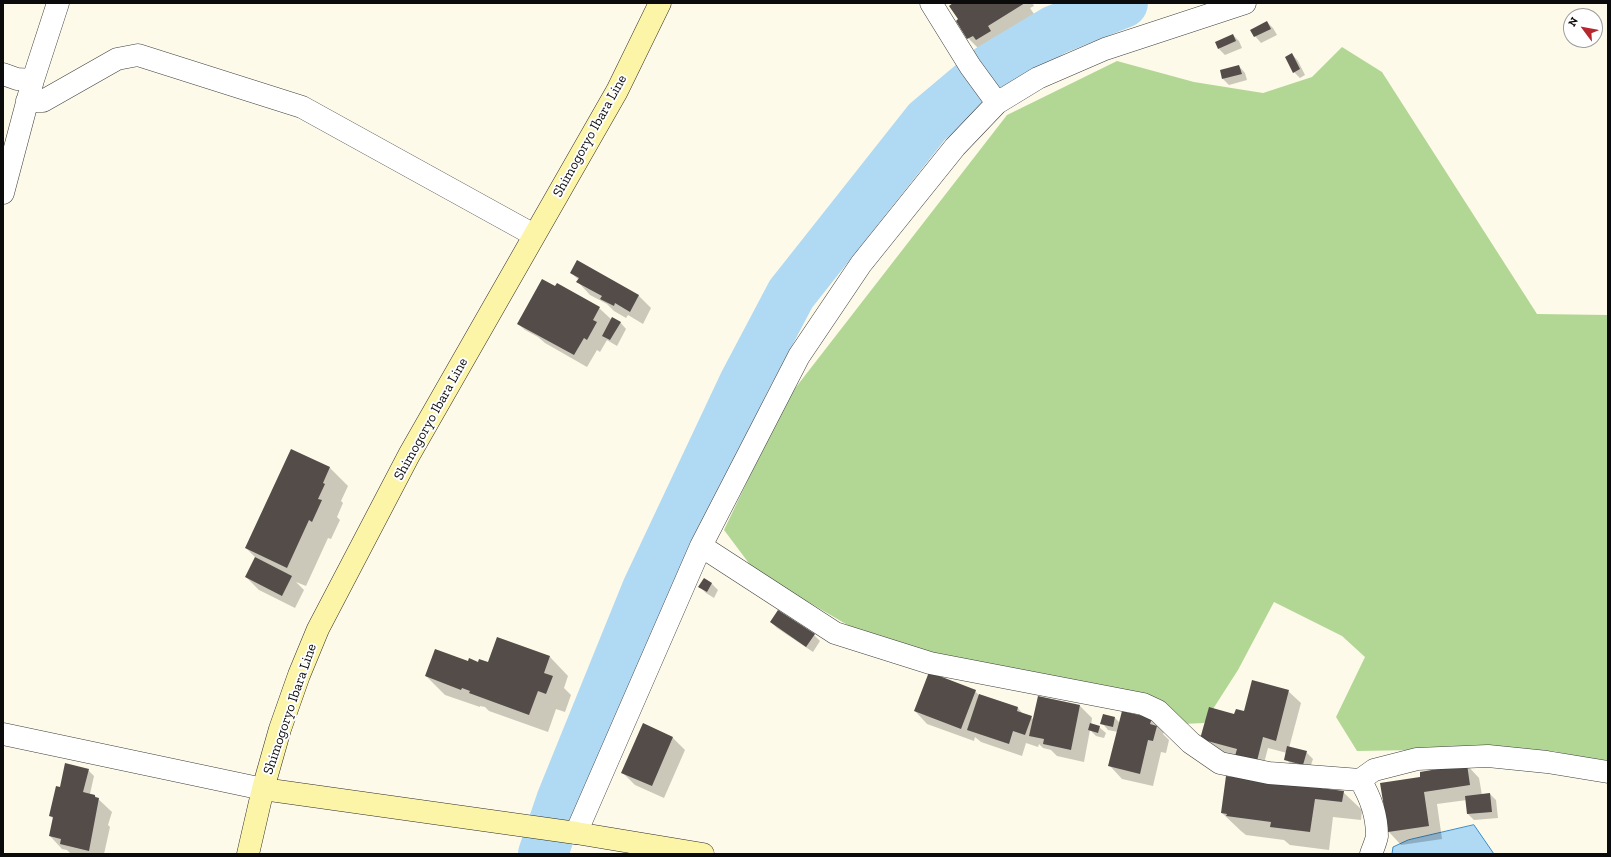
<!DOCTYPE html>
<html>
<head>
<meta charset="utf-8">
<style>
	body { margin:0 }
	#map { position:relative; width:1611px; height:857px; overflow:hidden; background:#fefae9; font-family:"Zilla Slab",serif }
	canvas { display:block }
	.frame { position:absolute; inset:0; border:4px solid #0b0b0b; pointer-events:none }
	.north { position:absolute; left:1563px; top:8px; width:40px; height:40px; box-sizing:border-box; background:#fff; border:1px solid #9d9d9d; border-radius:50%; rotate:302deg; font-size:11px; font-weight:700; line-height:16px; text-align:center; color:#0b0b0b }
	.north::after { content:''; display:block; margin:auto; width:14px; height:18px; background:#b5292e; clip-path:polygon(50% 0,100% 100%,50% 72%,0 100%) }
</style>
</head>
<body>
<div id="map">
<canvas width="1611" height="857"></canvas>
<div class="frame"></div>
<div class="north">N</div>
</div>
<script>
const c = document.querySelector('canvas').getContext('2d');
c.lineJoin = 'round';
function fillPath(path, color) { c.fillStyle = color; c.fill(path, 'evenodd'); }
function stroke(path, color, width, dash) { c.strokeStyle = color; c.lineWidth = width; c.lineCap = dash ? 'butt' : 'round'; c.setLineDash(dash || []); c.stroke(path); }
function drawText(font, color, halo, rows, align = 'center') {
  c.font = font + ' "Zilla Slab",serif'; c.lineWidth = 4; c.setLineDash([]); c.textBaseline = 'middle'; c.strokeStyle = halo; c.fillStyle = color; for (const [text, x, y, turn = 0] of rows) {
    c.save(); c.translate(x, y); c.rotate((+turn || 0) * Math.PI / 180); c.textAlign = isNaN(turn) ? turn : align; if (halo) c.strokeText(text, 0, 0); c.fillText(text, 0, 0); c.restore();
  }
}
fillPath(new Path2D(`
	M1342 47 1382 72 1537 314 1608 315V763L1553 751 1477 749 1357 751 1336 717 1365 657 1342 636 1274 602 1238 670 1204 723 1183 724 932 655 856 630 754 570 724 530 786 400 1007 115 1117 61 1194 82 1263 93 1312 77Z`), '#b2d795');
const water = new Path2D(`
	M1474 825 1494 854H1392L1393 847 1408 840Z`);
fillPath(water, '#b0d9f4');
stroke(water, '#3a8dc8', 1);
fillPath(new Path2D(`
	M955 3H1034L1033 4 1034 6 1030 8 1036 17 1000 39 1003 44 989 52 985 48 981 51 968 38 959 19Z
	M1267 22 1273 28 1277 35 1261 43 1255 36Z
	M1233 35 1239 41 1242 48 1225 55 1219 49Z
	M1292 54 1298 61 1305 75 1300 78 1294 72Z
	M1239 66 1245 73 1247 80 1229 85 1223 79Z
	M577 261 639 296 651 308 643 324 628 315 626 318 614 311 607 304 590 295 578 282 579 280 571 273Z
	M599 308 612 320 620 322 626 329 617 346 607 340 600 352 597 350 587 367 545 343 538 337 525 330 518 324Z
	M292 450 330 468 348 486 341 501 343 503 337 517 340 520 331 539 328 538 306 586 296 582 304 590 295 608 259 590 246 577 256 558 246 548Z
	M704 579 712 584 718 590 714 598 706 593 700 587Z
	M771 622 814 635 820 641 813 652 777 628Z
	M497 638 550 657 568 676 564 688 571 695 565 712 556 709 548 732 489 711 485 707 480 706V707L445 695 426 676 468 662 488 663Z
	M975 691 980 696 1018 708 1024 715 1031 717 1034 720 1080 706 1092 718 1091 725 1099 727 1106 733 1104 738 1096 736 1090 730 1084 762 1057 756 1051 750 1043 748 1039 744 1038 747 1026 743 1022 756 981 742 975 737 974 741 927 724 915 711Z
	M1288 691 1301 703 1289 748 1306 752 1313 759 1309 771 1292 766 1286 759 1287 753 1268 748 1263 767 1214 752 1201 739 1235 715 1245 712Z
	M1115 718 1120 723 1151 719 1164 732 1163 734 1169 740 1166 753 1161 752 1153 786 1122 779 1110 766 1118 732 1108 730 1102 723Z
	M643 725 673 738 685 750 664 798 635 785 622 772Z
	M1467 765 1479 778 1482 795 1490 794 1496 800 1498 818 1474 820 1468 814 1467 800 1437 804 1442 839 1401 845 1389 832 1421 777Z
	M88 770 94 776 90 794 95 796 112 812 108 825 110 827 104 854H71L67 850 62 849 50 836 54 819 50 816 60 788Z
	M1343 792 1362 810 1361 820 1333 817 1329 850 1290 845 1284 840 1246 835 1241 831 1222 813Z`), '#0003');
stroke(new Path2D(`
	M543 854 561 801 647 589 744 383 791 294 927 122 990 69 1055 30 1123 3`), '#b0d9f4', 50);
fillPath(new Path2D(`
	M953 3H1025L988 26 991 31 976 40 973 36 967 39 956 21 958 19 949 6Z
	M1267 21 1271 29 1254 37 1250 30Z
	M1233 34 1236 41 1218 49 1215 42Z
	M1292 53 1300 69 1293 73 1285 57Z
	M1239 65 1242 74 1222 79 1220 70Z
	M577 260 639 295 630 312 615 303 614 306 600 299 602 296 576 282 579 278 570 273Z
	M542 279 555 286 557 283 600 307 593 320 597 322 587 340 584 338 574 355 517 324Z
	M612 317 621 322 610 340 602 336Z
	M291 449 330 467 323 483 325 484 318 499 322 500 312 522 309 520 287 568 245 548Z
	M255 557 292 576 282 596 245 577Z
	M704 578 712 583 707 592 698 587Z
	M778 610 815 634 806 647 770 622Z
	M497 637 550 656 544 673 553 676 546 694 538 691 529 715 469 693 470 691 462 688 461 690 425 676 435 649 468 661 469 658 478 662 479 659 488 662Z
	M929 672 976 690 961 729 914 711Z
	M1252 680 1289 690 1276 741 1263 737 1257 761 1235 756 1237 749 1200 739 1209 707 1234 714 1236 709 1244 711Z
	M979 694 1018 707 1017 711 1032 716 1025 735 1013 731 1009 744 967 730Z
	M1038 696 1080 705 1071 750 1043 744 1044 739 1029 736Z
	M1122 711 1152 718 1150 724 1157 726 1153 741 1148 740 1140 774 1108 766Z
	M1103 714 1115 717 1113 727 1100 724Z
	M643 723 673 737 652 786 621 773Z
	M1090 723 1100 726 1098 733 1088 730Z
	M1287 746 1307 751 1303 765 1284 760Z
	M65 763 89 769 83 792 95 795V797L99 798 89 851 60 844 61 839 49 836 53 817 49 816 56 786 60 787Z
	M1467 764 1470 785 1424 792 1429 826 1388 832 1380 783 1420 777V772Z
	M1226 776 1344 791 1342 802 1315 799 1310 832 1270 827 1271 822 1226 816 1227 814 1221 813Z
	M1490 793 1492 812 1467 814 1465 796Z`), '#534c48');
const street = new Path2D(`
	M931 3 970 66 997 103
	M3 74 17 79 33 80
	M27 101H43L117 59 138 55 302 107 534 235
	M3 193 33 80 58 3
	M701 546 835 633 930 663 1143 704 1158 711 1191 743 1220 763 1269 773 1360 780C1370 796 1377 816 1377 836 1376 842 1373 848 1371 854
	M3 734 263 789
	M1360 780 1374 770 1417 759 1488 756 1547 762 1608 772
	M576 833 701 546 799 356 861 264 955 147 997 103 1038 78 1105 49 1245 3`);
const secondary = new Path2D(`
	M263 789 576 833 703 854
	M248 854 263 789 280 729 299 675 318 629 409 455 617 91 660 3`);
stroke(street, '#3e3e3e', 23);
stroke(secondary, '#2d2d2d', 23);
stroke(street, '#fff', 22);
stroke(secondary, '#fcf4a6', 22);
drawText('14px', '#0b0b0b', '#fff', [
	["Shimogoryo Ibara Line",590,136,-61],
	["Shimogoryo Ibara Line",431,419,-61],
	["Shimogoryo Ibara Line",290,709,-71]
]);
</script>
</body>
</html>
